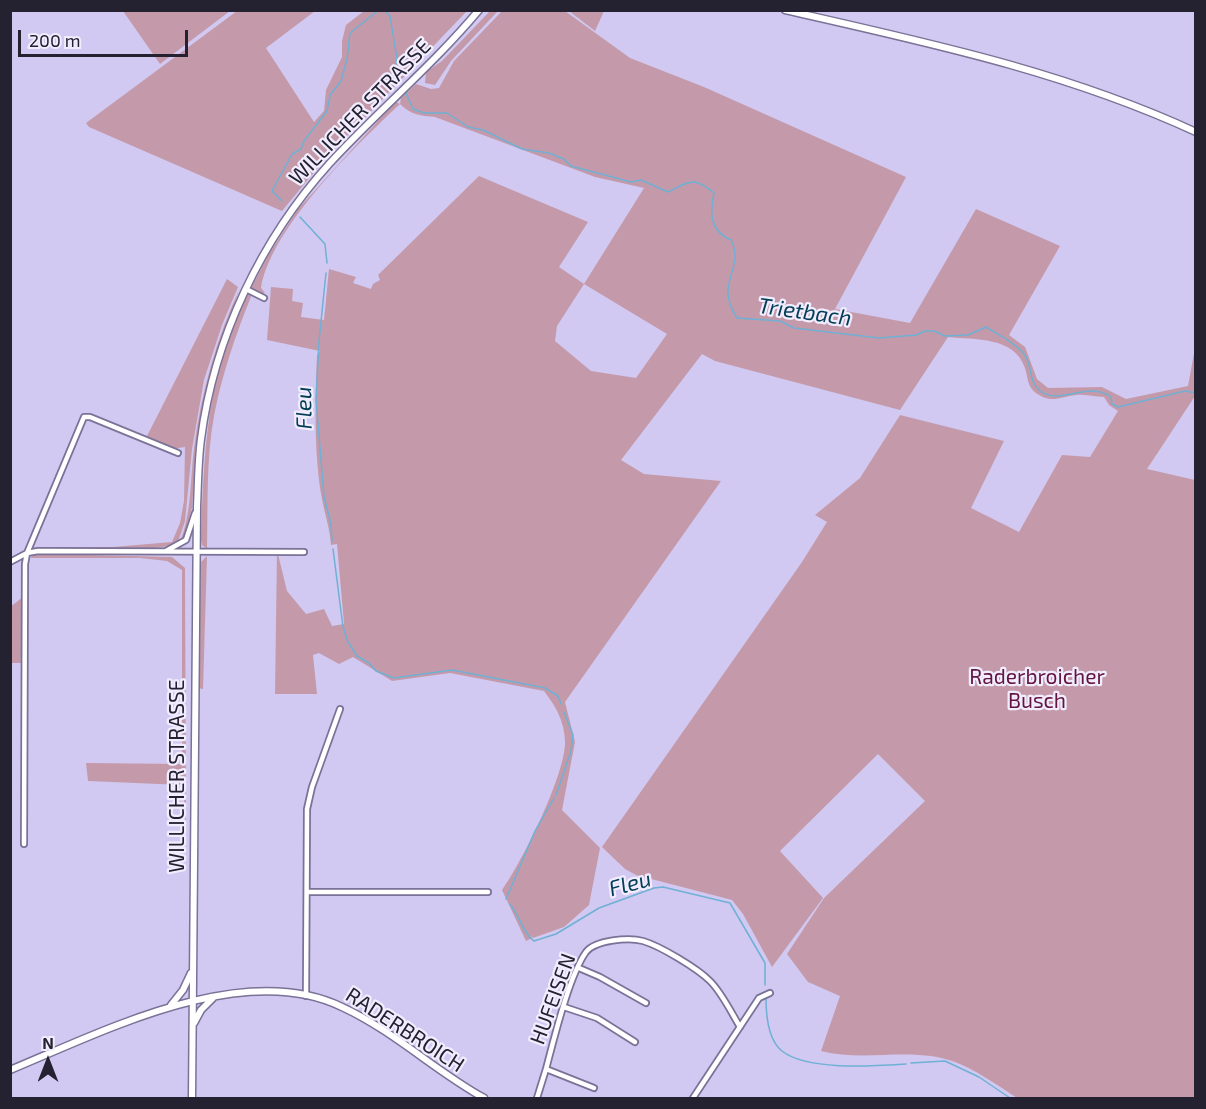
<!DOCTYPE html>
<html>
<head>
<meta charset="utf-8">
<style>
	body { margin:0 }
	#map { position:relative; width:1206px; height:1109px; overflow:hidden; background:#d1c9f1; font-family:"Exo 2",sans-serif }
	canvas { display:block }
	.frame { position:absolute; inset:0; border:12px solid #242130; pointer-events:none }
	.north { position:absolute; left:18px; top:1031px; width:60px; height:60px; -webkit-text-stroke:4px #f1edfe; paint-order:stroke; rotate:0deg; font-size:16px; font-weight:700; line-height:24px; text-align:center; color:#242130 }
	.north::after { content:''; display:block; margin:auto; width:21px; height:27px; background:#242130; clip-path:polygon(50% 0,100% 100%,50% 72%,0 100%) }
	.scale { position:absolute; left:18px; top:30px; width:170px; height:27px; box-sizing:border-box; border:3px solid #242130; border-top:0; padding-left:8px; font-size:18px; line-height:21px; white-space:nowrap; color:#242130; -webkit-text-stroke:4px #f1edfe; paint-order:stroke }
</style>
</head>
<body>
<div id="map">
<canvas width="1206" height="1109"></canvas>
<div class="frame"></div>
<div class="north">N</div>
<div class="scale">200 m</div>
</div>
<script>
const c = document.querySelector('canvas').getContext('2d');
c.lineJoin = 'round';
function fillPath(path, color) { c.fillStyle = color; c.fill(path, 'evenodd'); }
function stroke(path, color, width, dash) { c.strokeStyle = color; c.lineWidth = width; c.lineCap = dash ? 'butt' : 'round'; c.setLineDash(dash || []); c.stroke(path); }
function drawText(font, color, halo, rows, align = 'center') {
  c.font = font + ' "Exo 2",sans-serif'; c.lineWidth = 4.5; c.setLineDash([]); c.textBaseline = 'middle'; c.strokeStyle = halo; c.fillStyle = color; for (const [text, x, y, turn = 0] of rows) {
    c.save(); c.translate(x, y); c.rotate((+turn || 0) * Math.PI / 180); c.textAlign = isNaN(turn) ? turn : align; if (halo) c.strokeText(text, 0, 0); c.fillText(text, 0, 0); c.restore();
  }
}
fillPath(new Path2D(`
	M123 11H230L160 64Z
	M237 11H315L266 48 314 122 324 111 326 90 342 57V41L346 25 364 11H467L325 159 282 211 89 127 86 123Z
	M490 11H498L451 61 435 85 425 83 426 72 442 61Z
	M502 11H565L630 58 704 87 906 177 835 309 910 323 976 209 1060 246 1009 335 1025 347 1037 379 1048 388 1102 387 1126 399 1188 386 1195 348V396L1147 469 1195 480V1098H1017C997 1085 975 1069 952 1061 911 1047 863 1062 821 1051L840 996 808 982 787 954 824 898 925 801 878 754 780 851 823 898 772 967 743 914 732 900 636 875 625 869 602 847 802 562 827 522 815 515 860 478 900 415 1004 441 971 508 1019 532 1062 455 1090 457 1118 411 1109 405 1104 397C1095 397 1084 394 1076 395 1060 397 1051 404 1036 393 1027 387 1028 377 1025 368 1014 336 975 340 948 337L900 410 715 361 702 354 621 460 644 474 721 481 565 702 575 742 562 810 600 848 589 905 564 927 533 938 531 935 532 938 526 941 502 890C522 862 566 774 565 741 564 720 556 707 544 691L450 673 392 681 353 657 339 664 319 653 313 655 317 694H275L277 550 287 591 306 614 324 609 332 626 344 624 337 544 331 545C330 529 325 515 322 499 314 457 315 398 317 355L320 351 267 340 271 287 293 289 292 301 303 303 301 317 324 320 329 269 356 277 353 283 371 289 373 284 380 280 378 275 479 176 588 222 559 267 584 284 644 188 595 177 435 117C421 116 411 115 400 104 355 146 271 228 261 288L265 293 259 294 251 288 269 254 298 209 387 111 396 102 400 104 401 98 416 84 431 89 439 88 454 61ZM584 284 667 334 636 378 591 371 555 341 557 326Z
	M569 11H604L595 31Z
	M227 279 238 287 222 325 204 380 192 449 185 521 177 545 148 549H43L41 547H113L172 542 180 523 184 501 185 447 172 449 146 438Z
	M239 290 207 387 196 447 192 508 184 538 180 542C192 512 190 480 194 448 201 393 216 340 239 290Z
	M248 294H252C236 334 222 374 214 416 206 460 208 505 207 549L202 545 201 539C204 456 206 369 248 294Z
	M47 554 172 557 185 568 186 829 183 785 88 781 86 763 182 764V570L167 561 140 558H31L32 555Z
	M207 556 203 689 198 688 201 562Z
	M23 597V663H11L10 607Z`), '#c49aaa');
stroke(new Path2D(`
	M384 10 390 16 397 59 394 72 396 82
	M406 93 413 109 424 113H447L468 127 483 130 522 149 549 153 564 159 571 166 631 182 641 180 668 192C690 181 694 176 714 193 710 212 709 231 731 240 746 269 713 282 737 318L780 321 794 328 879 338 916 335 925 331H934L945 336 968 335 986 327C997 334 1016 343 1024 354 1033 365 1028 382 1040 391 1061 406 1088 380 1111 397L1112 404 1118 407 1185 391 1196 393
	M282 201 272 191 292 154 301 149 304 141 327 111 330 95 341 81 347 59 350 33 379 10
	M300 217 325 244 327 263
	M326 273 319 341 316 399 324 497 331 524 332 541
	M333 549 343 627 348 642 357 656 369 663 376 671 394 678 452 670 545 688 558 696 561 704
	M556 795 571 751 573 735 564 712
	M506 899 535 831 554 798
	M510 904C519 915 524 935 534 941L556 934 599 908 654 888 663 887 730 903 765 963V985
	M766 998C766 1014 768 1040 782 1051 807 1071 874 1066 906 1064
	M911 1063 945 1061 979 1077 1010 1098`), '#6fb0d4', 1.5);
const street = new Path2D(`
	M246 289 264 298
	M166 551 186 540 195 513
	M10 562 27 553 38 551 304 552
	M24 844 25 564 27 553 84 417H90L178 453
	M307 892H488
	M579 968 600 977 646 1003
	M306 996 307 809 312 787 340 709
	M564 1007 597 1018 635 1042
	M546 1069C554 1039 569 976 586 952 595 940 629 937 643 941 660 946 697 968 710 981 722 993 731 1012 740 1027
	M537 1098 546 1069 594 1088
	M693 1098 759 998 770 993`);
const secondary = new Path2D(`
	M785 10C925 42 1064 71 1196 132
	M171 1005 183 990 191 973
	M194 1023 201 1010 213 998
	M10 1070C102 1032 243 959 342 1007 394 1031 435 1071 484 1098
	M192 1098 197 507C198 485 198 462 201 439 214 338 261 239 330 163 378 111 433 65 479 10`);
stroke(street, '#7a7297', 8);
stroke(secondary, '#7a7297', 9);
stroke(street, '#fff', 4.5);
stroke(secondary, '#fff', 6);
drawText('21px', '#242130', '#f1edfe', [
	["WILLICHER STRASSE",360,112,-46],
	["WILLICHER STRASSE",177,776,-90],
	["HUFEISEN",553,999,-70],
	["RADERBROICH",405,1030,33]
]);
drawText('21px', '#63163d', '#f1edfe', [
	["Raderbroicher",1037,677],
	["Busch",1037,701]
]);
drawText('italic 22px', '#023c55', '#f1edfe', [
	["Trietbach",805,312,8],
	["Fleu",304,408,-91],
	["Fleu",630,884,-15]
]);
</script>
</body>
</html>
